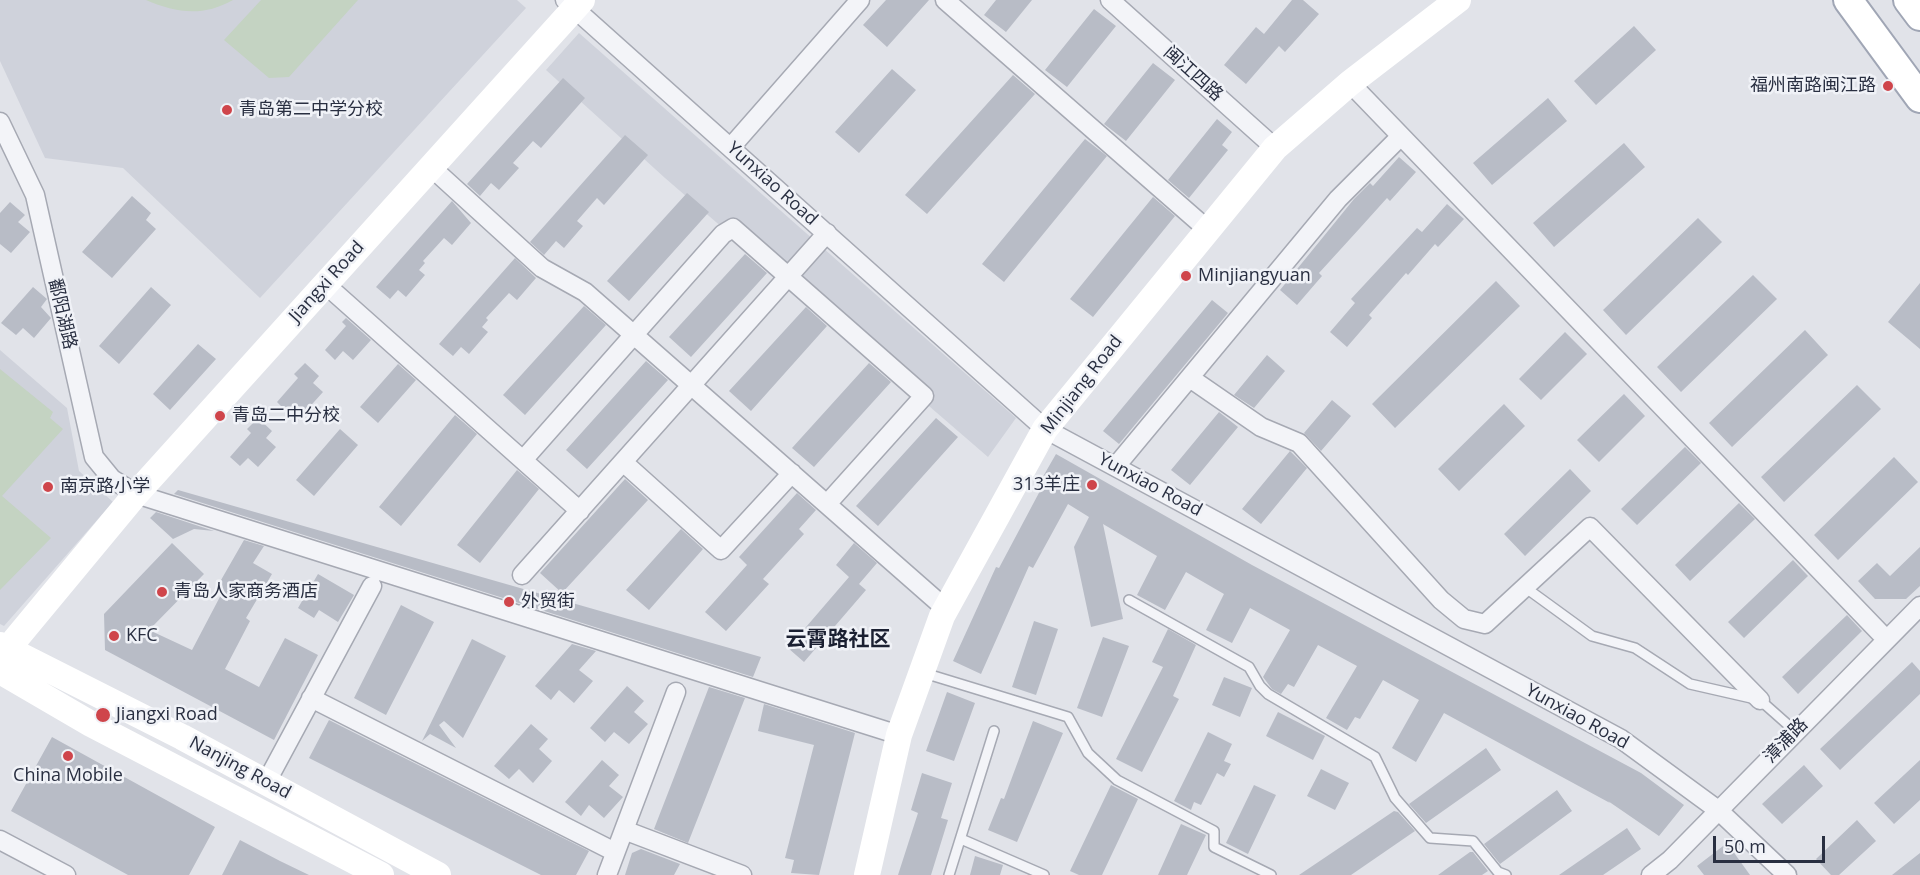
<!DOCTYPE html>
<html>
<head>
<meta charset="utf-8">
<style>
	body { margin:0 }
	#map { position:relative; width:1920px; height:875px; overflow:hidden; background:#e1e3e9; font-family:"Open Sans",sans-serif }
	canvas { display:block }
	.scale { position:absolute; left:1713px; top:836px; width:112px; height:27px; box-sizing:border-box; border:3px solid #292f41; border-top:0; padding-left:8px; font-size:18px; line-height:21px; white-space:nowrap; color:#292f41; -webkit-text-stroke:4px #f0f2f7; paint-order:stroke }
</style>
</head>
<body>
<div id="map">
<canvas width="1920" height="875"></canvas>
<div class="scale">50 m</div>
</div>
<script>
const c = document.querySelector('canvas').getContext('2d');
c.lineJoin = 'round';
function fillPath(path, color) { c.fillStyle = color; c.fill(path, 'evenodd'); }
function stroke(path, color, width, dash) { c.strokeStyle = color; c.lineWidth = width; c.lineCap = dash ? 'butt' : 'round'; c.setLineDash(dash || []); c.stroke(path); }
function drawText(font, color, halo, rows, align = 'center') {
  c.font = font + ' "Open Sans","Noto Sans SC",sans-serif'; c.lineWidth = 5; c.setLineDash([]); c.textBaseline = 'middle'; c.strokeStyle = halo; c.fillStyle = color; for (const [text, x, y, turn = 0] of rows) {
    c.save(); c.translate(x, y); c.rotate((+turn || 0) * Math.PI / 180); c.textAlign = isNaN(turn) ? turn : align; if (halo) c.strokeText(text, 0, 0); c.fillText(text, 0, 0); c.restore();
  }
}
fillPath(new Path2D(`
	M0 0H517L526 8 260 298 123 168 45 158 0 61Z
	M579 33 1016 418 988 457 665 178 546 70Z
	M0 350 67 408 79 471 113 502 4 626 0 624Z`), '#cfd2db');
fillPath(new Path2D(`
	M146 0H233C203 17 176 13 146 0Z
	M261 0H358L289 77 269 78 224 40Z
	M0 369 53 412 50 418 63 429 2 496 51 538 0 590Z`), '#c4d3c2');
fillPath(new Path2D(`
	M886 0H929L887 47 863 25Z
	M996 0H1032L1006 32 984 15Z
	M1292 0H1303L1319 14 1285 52 1279 46 1246 84 1224 65 1256 27 1264 34Z
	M1094 9 1116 26 1067 87 1045 70Z
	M1634 26 1656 50 1596 105 1574 81Z
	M1153 63 1175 80 1126 141 1104 124Z
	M892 69 916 90 859 153 835 132Z
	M1013 75 1035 94 927 214 905 195Z
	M563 78 585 98 541 148 533 141 513 163 519 168 499 190 491 183 480 196 467 184Z
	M1548 98 1567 121 1492 185 1473 163Z
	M1217 119 1232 132 1222 145 1228 150 1189 198 1168 180Z
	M625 135 648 155 604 205 597 198 577 221 583 226 564 248 556 241 544 255 530 242Z
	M1085 139 1107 156 1004 282 982 264Z
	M1624 143 1645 167 1554 247 1533 223Z
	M1399 157 1416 172 1390 201 1387 198 1360 228 1319 273 1322 276 1297 305 1280 290 1354 199 1370 183 1373 186Z
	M687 193 709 212 629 301 607 281Z
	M132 196 151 213 146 220 156 229 112 278 82 252Z
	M1153 197 1175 216 1093 317 1070 299Z
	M452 201 471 223 452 245 444 238 423 261 425 263 419 270 425 275 406 297 398 290 390 299 376 287Z
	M10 202 25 215 18 222 30 232 11 253 0 244V213Z
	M1447 204 1464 219 1438 247 1435 244 1408 275 1406 273 1369 315 1372 318 1347 347 1330 332 1355 303 1351 299 1417 228 1422 232Z
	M1698 218 1722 242 1626 335 1603 310Z
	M745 254 767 273 691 357 669 337Z
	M515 258 536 278 517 300 509 293 486 318 488 320 482 327 488 332 469 354 461 347 453 356 439 344Z
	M1753 275 1777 299 1681 392 1657 367Z
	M1496 281 1520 306 1395 428 1372 404Z
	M1920 283V349L1888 322Z
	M33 287 47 299 41 307 51 318 34 338 23 328 16 335 1 323Z
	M151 287 171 305 119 364 99 346Z
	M1212 300 1228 313 1119 444 1103 431Z
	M584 306 606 325 525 415 503 395Z
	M806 307 827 326 751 411 729 391Z
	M346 318 371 340 353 360 343 351 335 360 325 350 346 326 342 322Z
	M1805 330 1828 355 1732 447 1709 423Z
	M1565 332 1587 354 1541 400 1519 379Z
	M198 344 216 359 170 410 153 394Z
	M1267 355 1285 371 1254 408 1234 395Z
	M646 361 668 380 587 469 566 450Z
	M305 363 319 376 313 383 323 392 305 412 295 403 287 412 277 402 298 378 294 374Z
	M869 363 891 382 814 467 792 448Z
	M398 364 416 380 378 423 360 407Z
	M1857 385 1881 409 1784 502 1761 477Z
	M1624 394 1645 416 1599 462 1577 440Z
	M1332 400 1351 416 1321 451 1304 433Z
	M1504 404 1525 426 1459 491 1438 469Z
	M1219 412 1238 427 1190 485 1171 470Z
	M455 415 477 434 401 526 379 507Z
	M258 418 272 431 266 438 276 447 258 467 248 458 240 466 230 457 251 433 247 429Z
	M936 418 958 437 878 526 856 506Z
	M340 429 358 445 314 496 296 480Z
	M1685 447 1701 463 1637 525 1621 509Z
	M1290 451 1307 468 1261 524 1242 509Z
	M1056 454 1252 565 1641 773 1684 805 1659 836 1608 801 1610 803 1444 713 1416 762 1392 748 1419 700 1383 680 1360 719 1355 717 1347 730 1326 718 1357 666 1318 645 1294 687 1288 684 1281 694 1272 689 1263 677 1290 630 1250 608 1232 643 1206 630 1224 594 1186 572 1165 610 1137 595 1157 556 1103 524 1123 619 1091 627 1074 547 1089 517 1068 504 1033 568 1029 566 981 674 953 661 996 567 999 568 1041 489 1037 487Z
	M1894 457 1918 482 1838 560 1814 535Z
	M1570 469 1591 491 1525 556 1504 534Z
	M517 470 539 489 480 563 457 545Z
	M625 479 648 500 562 593 540 573Z
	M178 490 698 639 761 657 753 677 174 494Z
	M797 493 816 510 799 529 804 534 763 579 769 584 726 631 705 612 747 565 739 557Z
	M1739 503 1755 519 1690 581 1675 565Z
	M156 512 214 531 194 529 173 539 150 518Z
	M681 529 703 549 649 610 626 590Z
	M244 540 264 546 253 563 272 574 246 618 250 621 225 669 259 687 285 638 318 655 274 740 105 650 104 614 172 543 204 574 149 630 192 650 223 591 217 587Z
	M854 543 877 563 859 584 866 590 804 662 788 648 849 577 836 565Z
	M1920 547V586L1906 599H1875L1858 581 1877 563 1890 576Z
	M1793 560 1808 576 1744 638 1728 622Z
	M318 574 354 595 338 622 319 610 314 618 298 608Z
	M401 605 434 622 386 715 354 698Z
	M1847 615 1862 631 1798 694 1782 677Z
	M1034 621 1058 629 1036 695 1012 687Z
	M1168 629 1196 645 1173 696 1179 699 1142 772 1116 759 1163 667 1152 662Z
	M1103 637 1129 646 1102 717 1077 708Z
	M472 639 506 656 463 738 444 721 439 725 456 748 430 734 422 741Z
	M572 644 596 651 579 670 593 681 574 703 559 690 551 700 535 686Z
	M1912 662 1920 671V694L1840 770 1820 749Z
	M1224 677 1252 688 1240 717 1212 705Z
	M627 686 644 701 634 712 648 724 629 744 614 732 605 742 590 728Z
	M709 687 745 698 688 843 654 829Z
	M947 692 975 703 954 761 926 751Z
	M764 704 855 733 819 875 791 873 794 860 785 858 814 745 758 731Z
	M1278 712 1325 736 1313 760 1266 736Z
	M329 720 589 851 576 875H541L309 758Z
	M1033 721 1063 733 1017 842 988 830 1001 798 1004 799Z
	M531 724 548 739 539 749 552 761 533 783 519 769 509 779 494 766Z
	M1208 732 1232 744 1224 761 1231 764 1224 777 1217 773 1201 805 1194 802 1191 810 1174 801Z
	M52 737 215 827 189 875H128L11 811Z
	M1486 748 1501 770 1426 823 1409 804Z
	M602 760 619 775 609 786 623 797 604 818 589 805 581 816 565 802Z
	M1920 760V800L1894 824 1874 803Z
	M1804 765 1823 786 1782 824 1762 804Z
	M1321 769 1349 783 1335 810 1307 796Z
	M922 773 952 783 941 818 948 820 931 875H898L918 813 911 810Z
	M1111 785 1138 799 1102 875H1079L1070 871Z
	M1254 785 1276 795 1248 854 1226 843Z
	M1557 790 1572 811 1500 864 1484 844Z
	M1394 811 1398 812 1415 831 1351 875H1299Z
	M1857 820 1876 841 1839 875H1831L1816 859Z
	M1181 824 1206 835 1187 875H1158Z
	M1627 828 1641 849 1603 875H1559Z
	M240 840 280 861 309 875H222Z
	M1727 843 1750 875H1704L1697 866Z
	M641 849 680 864 674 875H625L632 853Z
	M1470 852H1473L1488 871 1482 875H1438Z
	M1920 853V875H1892Z
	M975 856 1003 865 1000 875H970Z`), '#b8bcc6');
const lane = new Path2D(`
	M1526 588 1592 636 1635 648 1690 684 1760 700 1795 731
	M1129 600 1249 667 1260 686 1268 694 1375 757 1395 798 1430 838 1473 841 1498 872 1506 875
	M924 673 1068 717 1088 753 1117 780 1214 831V847L1271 875
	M961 839 1044 875
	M949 875 994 731`);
const street = new Path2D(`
	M565 0 1045 429 1621 739 1718 810 1787 875
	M945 0 1208 230
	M1110 0 1275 148
	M1350 83 1886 639
	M0 122 35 195 94 457 112 479 136 494 899 735
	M731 147 860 0
	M431 167 542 268 585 292 946 609
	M325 284 580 511
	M1190 378 1261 427 1299 443 1441 600 1464 619 1485 624 1590 527 1760 700
	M523 460 723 234 733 228 924 396 827 504
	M623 462 721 550 792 473
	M1116 466 1338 199 1401 136
	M522 575 827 233
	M311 698 615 852
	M267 781 372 586
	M624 830 742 875
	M0 840 66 875
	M607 875 676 692
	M1651 875 1670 860 1920 606`);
const primary = new Path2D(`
	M1848 0 1920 98
	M1908 0 1920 16`);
stroke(lane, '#a6a9b3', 12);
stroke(street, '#a6a9b3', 21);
stroke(primary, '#a0a6b5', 32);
stroke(lane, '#f3f4f8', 9);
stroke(street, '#f3f4f8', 18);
stroke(new Path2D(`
	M0 645 182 737 438 875
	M0 658 136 494 582 0
	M0 671 91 724 381 875
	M867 875 899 735 942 616 1045 429 1275 148 1350 83 1458 0`), '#fff', 26);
stroke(primary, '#fff', 28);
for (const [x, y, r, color] of [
	[1888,86,6,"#cf454b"],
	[227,110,6,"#cf454b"],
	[1186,276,6,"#cf454b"],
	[220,416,6,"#cf454b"],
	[1092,485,6,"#cf454b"],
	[48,487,6,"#cf454b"],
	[162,592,6,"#cf454b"],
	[509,602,6,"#cf454b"],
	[114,636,6,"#cf454b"],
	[103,715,8,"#cf454b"],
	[68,756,6,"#cf454b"]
]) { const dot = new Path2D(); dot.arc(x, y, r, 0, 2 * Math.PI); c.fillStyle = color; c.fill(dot); stroke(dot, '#f0f2f7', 2); }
drawText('18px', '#292f41', '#f0f2f7', [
	["闽江四路",1193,74,42],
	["Yunxiao Road",772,184,42],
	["Jiangxi Road",327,282,-48],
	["鄱阳湖路",62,314,77],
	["Minjiang Road",1082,385,-52],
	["Yunxiao Road",1150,485,28],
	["Yunxiao Road",1577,717,29],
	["漳浦路",1786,741,-46],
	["Nanjing Road",240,768,28]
]);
drawText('18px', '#292f41', '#f0f2f7', [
	["福州南路闽江路",1876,86,"right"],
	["青岛第二中学分校",239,110],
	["Minjiangyuan",1198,276],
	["青岛二中分校",232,416],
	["313羊庄",1080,485,"right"],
	["南京路小学",60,487],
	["青岛人家商务酒店",174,592],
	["外贸街",521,602],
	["KFC",126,636],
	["Jiangxi Road",116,715],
	["China Mobile",68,776,"center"]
], 'left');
drawText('bold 21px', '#1b2032', '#f0f2f7', [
	["云霄路社区",838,640]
]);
</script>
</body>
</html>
